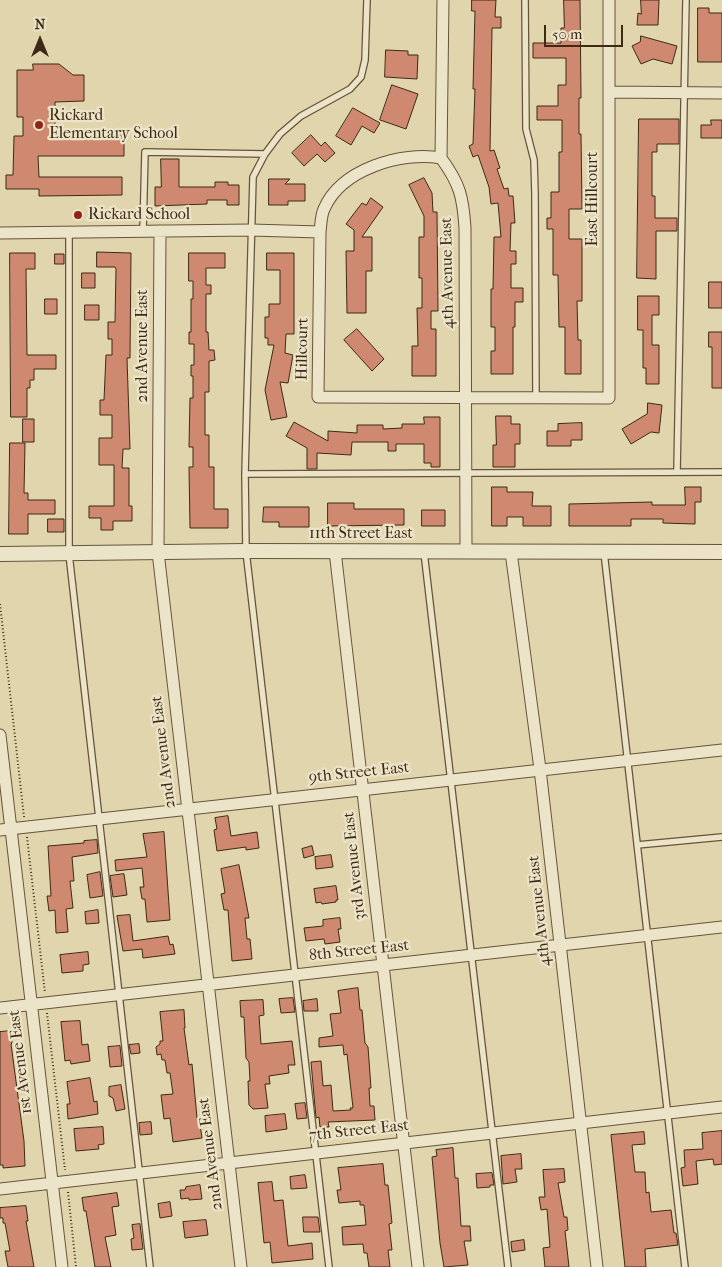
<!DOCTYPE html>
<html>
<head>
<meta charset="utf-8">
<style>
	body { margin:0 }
	#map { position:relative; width:722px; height:1267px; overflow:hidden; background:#e0d5ac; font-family:"IM FELL French Canon",serif }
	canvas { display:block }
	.north { position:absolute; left:15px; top:15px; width:50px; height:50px; -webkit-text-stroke:4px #ebe4c9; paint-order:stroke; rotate:0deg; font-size:14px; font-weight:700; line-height:20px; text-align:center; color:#3e2914 }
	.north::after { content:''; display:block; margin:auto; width:18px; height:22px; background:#3e2914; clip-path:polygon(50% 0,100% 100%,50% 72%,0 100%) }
	.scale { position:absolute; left:544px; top:25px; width:79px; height:22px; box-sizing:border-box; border:2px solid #3e2914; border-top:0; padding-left:6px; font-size:15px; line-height:18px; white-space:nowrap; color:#3e2914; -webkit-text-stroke:4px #ebe4c9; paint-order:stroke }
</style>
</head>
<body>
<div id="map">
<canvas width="722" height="1267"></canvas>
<div class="north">N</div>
<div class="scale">50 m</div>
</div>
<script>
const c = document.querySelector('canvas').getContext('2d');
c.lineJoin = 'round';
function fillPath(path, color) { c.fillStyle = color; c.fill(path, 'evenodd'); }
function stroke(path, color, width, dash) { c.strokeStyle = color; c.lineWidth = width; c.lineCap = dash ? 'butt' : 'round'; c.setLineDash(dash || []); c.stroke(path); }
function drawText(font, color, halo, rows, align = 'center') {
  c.font = font + ' "IM FELL French Canon",serif'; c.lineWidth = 4.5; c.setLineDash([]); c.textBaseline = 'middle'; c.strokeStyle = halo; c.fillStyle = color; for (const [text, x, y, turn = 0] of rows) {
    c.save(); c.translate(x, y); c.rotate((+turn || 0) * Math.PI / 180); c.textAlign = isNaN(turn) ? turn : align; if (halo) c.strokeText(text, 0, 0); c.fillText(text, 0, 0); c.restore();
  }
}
const building = new Path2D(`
	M472 0H496L495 17H501V28H492L490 151 494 150 500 168 497 169 504 189 508 188 509 196H513L515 223H511L510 251H516V264H511V288H523V302H515V327H513V374H491V351H495V327H491V289H493L494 237H501L498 203 491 204 489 187 478 155 473 157 469 146 473 144 475 89H473L475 11H472Z
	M564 0H580L581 98H579V134H581L582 209H569V239H582V301H577L578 340H581V374H565V327H559L558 275H553V229H547V218H551V192H559V152H562V120H537V106H558V85H566V58H533V43H561V28H564Z
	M641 0H659L658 25H637L638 13 641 14Z
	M698 8H709V13H722V62H698Z
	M641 36 677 46 672 64 653 59 641 64 632 46 640 42Z
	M386 50 408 51V55H418L417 79 385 77Z
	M33 64H59L73 75H84V101L55 102V134L124 133V156H38L39 177H122V195L39 196V189H6V175H13L14 136H23V117H17V70H33Z
	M392 85 418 94 406 129 380 120Z
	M353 108 380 123 374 133 362 126 351 145 336 136Z
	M639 119H679V144H657V152H652V196H655V218H677V231H656V279L637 278Z
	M711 120H722V138H701V125H711Z
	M311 135 321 146 325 142 335 153 325 162 317 154 304 166 292 153Z
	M161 159H179V187H215V182H228V185H239V205H227V200H207V204L155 206V187H161Z
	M424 178 432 193 433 212H437L438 311H431V329H436V376H412V346H418L417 308H422V278H419V237H424V216L409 185Z
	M269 179H290L285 184H305V201H288V205H269Z
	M371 198 383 207 362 237H372V271H366V313H347L346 251H354V230L346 224 362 203 366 205Z
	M97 252 131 253 130 358H127L130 449H123L122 468H129V506H132V521H113V530H101V518H89V506H114V465H99V438H112V415H100V400H104L106 355H112V339H108V322H115L116 269 115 267H97Z
	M10 253H35V269H26L27 355H56V369H34V380H30V388H27V417H11Z
	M189 253H225V268H206V285H211V294H206V332H208L209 350H214L215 360 209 361V392H205V435H209V467H214V509H228V528H190L189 467H193V447H189L190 398H193V376H191V365H194V344H189V332H191V299H193V281H189Z
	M267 253H294V334H286L285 353 293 355 288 383 280 382 287 417 271 420 265 390 274 345H268V338H265V317H269V304H280V270H267Z
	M55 254H64V264H55Z
	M82 273H95V288H82Z
	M709 282H722V308H709Z
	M638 296H659V315H652V345H659V384H646V368H643V330H638Z
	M45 299H57V314H45Z
	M85 305H99V320H85Z
	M357 329 384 359 372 371 344 340Z
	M709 332H722V388H712V347H709Z
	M648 403 662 405 659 433 651 432 631 444 622 429 647 414Z
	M496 416H511V424H520V444H515V467H493V445H496Z
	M424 417H440V467H431V463H424V444H396V451H388V442H352L351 455 317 453V469H307V448L286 436 294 422 328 441V431L357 433V425H383V429L402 428V424H424Z
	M23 419H34V442H23Z
	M582 423V440H571V446H547V431H558V424Z
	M10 443H25L24 493H28V500H55V514H28V534H9Z
	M492 487H507V492H533L532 506H551V526H523V517H507V526H492Z
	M685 487H701V502H695V524L663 523V519H631V526H569V504L652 502V505H685Z
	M328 503H354V509H404V525L328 526Z
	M264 507H309V527H279V522H263Z
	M422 510H445V526H422Z
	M48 519H64V532H48Z
	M228 816 231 836 257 832 259 848 246 850V847L217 851 214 830 217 829 215 818Z
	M164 832 170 920 147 922 145 899H142L140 887H144L142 868 116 871 115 860 147 857 143 834Z
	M97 840 98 853 72 857 74 881H70L73 908 66 909 68 932 56 933 55 910 49 911 47 896H51L48 846 84 843V841Z
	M312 846 314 855 304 858 302 849Z
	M331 855 333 867 316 869 315 857Z
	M239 865 249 918H245L247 939H250L252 959 232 961 228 910H224L221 894 225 893 221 869Z
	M100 872 103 896 90 898 87 875Z
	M124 874 127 895 113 897 110 876Z
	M336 886 338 900H336V902L322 904 321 902 316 903 314 889Z
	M98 910 99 923 86 924 85 912Z
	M130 915 133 941 168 936 170 945 173 944 175 954 143 958 142 949 123 951 117 916Z
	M340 918 341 929H338L340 942 325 944 324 939 306 941 304 928 323 926V920Z
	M88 952 89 964 83 965V971L62 973 60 955Z
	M358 988 360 1010H362L365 1043 368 1047 371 1088H369L370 1106H374L375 1120 328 1122 329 1127H320L319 1117 316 1118 311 1062 321 1061 323 1086 331 1085 333 1111 351 1110 350 1108H353L347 1054 344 1055 343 1045 319 1047V1038L333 1036 330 1014 341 1013 338 991Z
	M293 998 295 1012 281 1013 279 999Z
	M317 999 318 1011H304L303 1001Z
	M263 1000 264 1015 259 1016 261 1044 292 1041 295 1065H288L289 1073 269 1076 270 1084H265L268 1108 253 1109 249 1105 248 1081H250L249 1062 246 1058 244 1017H241L240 1001Z
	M184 1010 185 1028H184L189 1065 192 1064 197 1118H199L202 1138 173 1142 170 1118 164 1119 161 1095 173 1094 170 1073H167L165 1060H162L161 1054 157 1055 156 1047 160 1044V1041H163L160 1012Z
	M80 1021 82 1045 88 1044 90 1061 71 1064 70 1060 65 1061 61 1022Z
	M11 1031 12 1043 11 1044 24 1141 25 1166 3 1168V1165H0V1032Z
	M139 1044 140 1053 131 1054 129 1045Z
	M120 1046 122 1066 110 1067 108 1047Z
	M90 1078 94 1102 97 1101 98 1114 68 1119 67 1104H70L67 1082Z
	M121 1085 125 1109 116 1111 113 1098 109 1096V1087Z
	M305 1103 307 1118 297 1119 295 1104Z
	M285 1114 287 1129 266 1132 265 1116Z
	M151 1122 152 1134 140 1135 139 1123Z
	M103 1127 104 1144 98 1145 99 1149 76 1151 74 1129Z
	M722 1131V1164L714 1165 713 1159 696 1161 698 1184 683 1186 681 1168 685 1167 684 1150 703 1149 702 1133Z
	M644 1132 645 1144 632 1145 635 1172H645L646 1193 649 1192 651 1212 671 1210 674 1233H676L678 1245 645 1249 646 1267H625L611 1135Z
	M453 1148 455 1178H458L461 1226H470L471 1241H464L468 1265 444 1267 440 1243 432 1157 437 1156 436 1150Z
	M521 1154 522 1169H515L517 1182 503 1184 501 1156Z
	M383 1164 385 1185H388L392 1223 389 1224 392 1250H388L390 1267H369L367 1253H364L363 1244 343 1245 342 1227 366 1225 364 1205H360V1201L339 1203 337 1190H341L338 1168Z
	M564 1169 565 1182 558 1183 564 1217H567L568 1230 565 1231 569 1267H545L543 1248 550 1247 547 1209 541 1210 539 1197H545L543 1170Z
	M492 1173 494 1185H490V1187L477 1188 476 1174Z
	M305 1175 307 1188 291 1189 290 1177Z
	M272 1182 274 1201 283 1200 288 1246 312 1243 313 1259 272 1263 270 1242 264 1243 258 1183Z
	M200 1185 202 1199 189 1200V1198L181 1199 180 1190H185L186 1187Z
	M117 1193 119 1206 112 1207 116 1235 105 1237 111 1267H95L86 1211H84L82 1198Z
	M170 1202 172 1216 160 1218 158 1204Z
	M26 1206 28 1221H26L34 1267H8L5 1251H10L5 1223H3V1218H0V1208Z
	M303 1217H318L320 1232H304Z
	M206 1220 208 1235 185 1238 183 1222Z
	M140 1224 143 1249 132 1250 131 1239 134 1238 132 1225Z
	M524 1240 525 1250 512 1252 511 1242Z`);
fillPath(building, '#cf8970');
stroke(building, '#3e2914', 1);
const service = new Path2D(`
	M525 0 526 129 534 160 535 194 536 399
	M69 231V554L150 1267
	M143 232 145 152 265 154
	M677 471 686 0
	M245 474 722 472
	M424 552 508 1267
	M604 552 685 1267
	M637 845 722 837
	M329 1267 246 551 245 474 253 177 265 154 280 134 301 116 350 89 361 77 365 60 367 0`);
const minor = new Path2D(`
	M443 0 441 158C460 184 463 197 465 228L466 552
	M610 92 722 93
	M441 158C402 151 341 169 324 209 321 215 321 224 320 232L318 397 609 398V0
	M160 231 158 552 241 1267
	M0 233 251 230 320 232
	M335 551 418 1267
	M511 552 540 769 597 1267
	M0 735 62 1267
	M0 830 722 750
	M0 1008 722 927
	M0 1189 722 1107`);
const tertiary = new Path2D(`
	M0 554 246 551 722 552`);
stroke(service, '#66543a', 8);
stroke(minor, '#66543a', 13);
stroke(tertiary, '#66543a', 16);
stroke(new Path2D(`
	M0 604 24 817
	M27 837 45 993
	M47 1013 65 1170
	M68 1192 76 1267`), '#3e2914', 2, [1, 2.5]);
stroke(service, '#ebe4c9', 5.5);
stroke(minor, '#ebe4c9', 11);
stroke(tertiary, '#ebe4c9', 14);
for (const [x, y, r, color] of [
	[39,125,5,"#8f2418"],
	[78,215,5,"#8f2418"]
]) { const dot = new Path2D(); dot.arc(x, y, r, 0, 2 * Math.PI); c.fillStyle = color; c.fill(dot); stroke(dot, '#ebe4c9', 2); }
drawText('16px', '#3e2914', '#ebe4c9', [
	["Rickard",49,116],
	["Elementary School",49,134],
	["Rickard School",88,215]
], 'left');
drawText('16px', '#3e2914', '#ebe4c9', [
	["East Hillcourt",593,199,-90],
	["4th Avenue East",448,273,-91],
	["2nd Avenue East",143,346,-90],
	["Hillcourt",303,349,-89],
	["11th Street East",361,534],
	["2nd Avenue East",164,752,-97],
	["9th Street East",359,773,-6],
	["3rd Avenue East",355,866,-96],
	["4th Avenue East",540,911,-96],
	["8th Street East",359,951,-6],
	["1st Avenue East",21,1062,-97],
	["7th Street East",359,1131,-6],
	["2nd Avenue East",211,1154,-97]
]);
</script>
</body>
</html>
